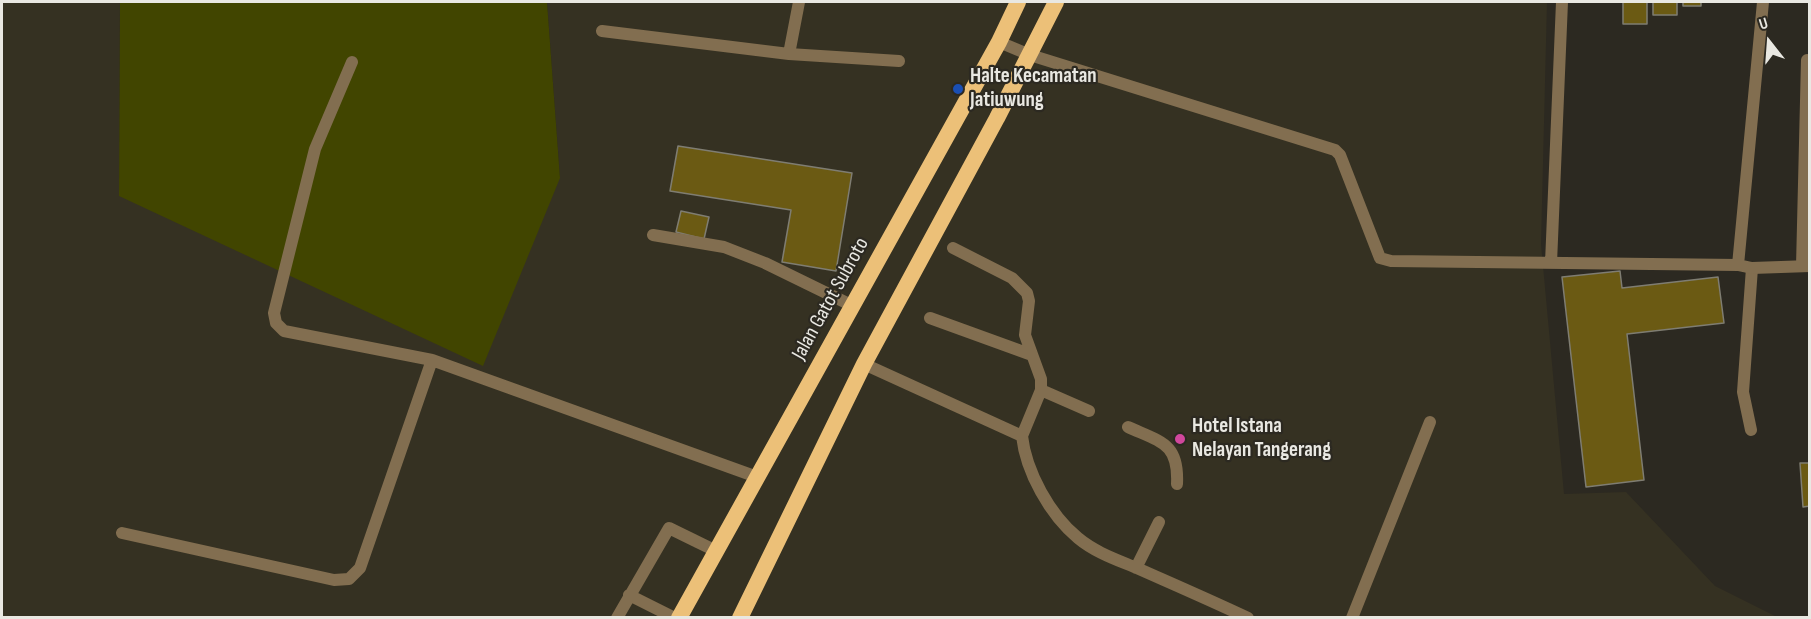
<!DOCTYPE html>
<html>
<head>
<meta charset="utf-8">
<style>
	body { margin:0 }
	#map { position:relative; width:1811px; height:619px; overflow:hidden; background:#2c2921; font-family:"Sofia Sans Condensed",sans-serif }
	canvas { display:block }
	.frame { position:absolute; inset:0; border:3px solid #e9e8e2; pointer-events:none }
	.north { position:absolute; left:1739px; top:12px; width:60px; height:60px; -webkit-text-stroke:4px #2c2921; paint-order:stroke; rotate:343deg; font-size:16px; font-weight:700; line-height:24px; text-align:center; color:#e9e8e2 }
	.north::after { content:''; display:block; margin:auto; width:21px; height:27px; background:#e9e8e2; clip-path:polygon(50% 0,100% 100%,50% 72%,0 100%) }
</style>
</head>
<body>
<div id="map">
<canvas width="1811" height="619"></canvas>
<div class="frame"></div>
<div class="north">U</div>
</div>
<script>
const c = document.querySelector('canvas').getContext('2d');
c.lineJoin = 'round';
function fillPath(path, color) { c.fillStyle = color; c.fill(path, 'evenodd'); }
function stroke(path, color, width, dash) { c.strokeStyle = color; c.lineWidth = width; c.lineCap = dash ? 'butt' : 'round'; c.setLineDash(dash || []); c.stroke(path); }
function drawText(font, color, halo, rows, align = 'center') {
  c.font = font + ' "Sofia Sans Condensed",sans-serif'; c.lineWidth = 4.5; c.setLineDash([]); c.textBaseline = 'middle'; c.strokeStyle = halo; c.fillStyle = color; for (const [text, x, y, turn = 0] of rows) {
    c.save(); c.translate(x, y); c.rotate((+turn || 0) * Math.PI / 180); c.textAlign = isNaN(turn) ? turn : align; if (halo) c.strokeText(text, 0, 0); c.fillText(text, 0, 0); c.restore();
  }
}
fillPath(new Path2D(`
	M2 2H120L119 196 560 178 547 2H1547L1541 244 1564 494 1626 492 1715 586 1777 617H2Z`), '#353122');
fillPath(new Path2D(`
	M120 2H547L560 178 483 366 119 196Z`), '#414500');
const building = new Path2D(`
	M1623 2H1647V24H1623Z
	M1653 2H1677V15H1653Z
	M1683 2H1701V6H1683Z
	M678 146 852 173 836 271 782 262 791 210 670 191Z
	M681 211 709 217 704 239 676 232Z
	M1620 271 1622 288 1718 277 1724 323 1627 334 1644 480 1586 487 1562 277Z
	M1800 463H1810V506L1803 507Z`);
fillPath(building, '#6b5a13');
stroke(building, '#7f7d72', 1.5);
stroke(new Path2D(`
	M602 31 789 54 899 61
	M789 54 799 2
	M352 62 315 149 274 313 276 323 284 331 432 360
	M653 235 724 247 765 263 853 306
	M953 248 1012 278 1027 293 1029 301 1025 335 1041 379V390L1022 436
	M930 318 1032 355
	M864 364 1022 436C1026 472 1050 515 1078 538 1096 553 1118 560 1139 569 1175 585 1212 601 1248 618
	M1041 390 1089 411
	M1128 427C1161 442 1179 443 1177 484
	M1751 430 1743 392 1752 268
	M122 533 334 580 349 579 360 568 432 360 757 477
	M1136 568 1159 522
	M629 595 675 618
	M617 618 669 528 716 551
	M1352 618 1430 422`), '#826e50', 12);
stroke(new Path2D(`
	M999 42 1030 55 1335 150 1340 155 1380 258 1391 261 1738 265 1752 268 1810 266
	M1551 263 1562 2
	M1738 265 1763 2
	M1802 266 1807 60`), '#826e50', 12);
stroke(new Path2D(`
	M679 618 999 42 1018 2
	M740 618 864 364 997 118 1056 2`), '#ecc078', 16);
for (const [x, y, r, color] of [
	[958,89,6,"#1a4fb4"],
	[1180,439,6,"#d1479c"]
]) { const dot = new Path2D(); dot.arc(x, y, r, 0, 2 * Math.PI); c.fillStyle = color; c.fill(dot); stroke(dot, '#2c2921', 2); }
drawText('bold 21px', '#e9e8e2', '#2c2921', [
	["Halte Kecamatan",970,77],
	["Jatiuwung",970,101],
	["Hotel Istana",1192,427],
	["Nelayan Tangerang",1192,451]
], 'left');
drawText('21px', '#e9e8e2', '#2c2921', [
	["Jalan Gatot Subroto",831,299,-61]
]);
</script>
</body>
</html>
